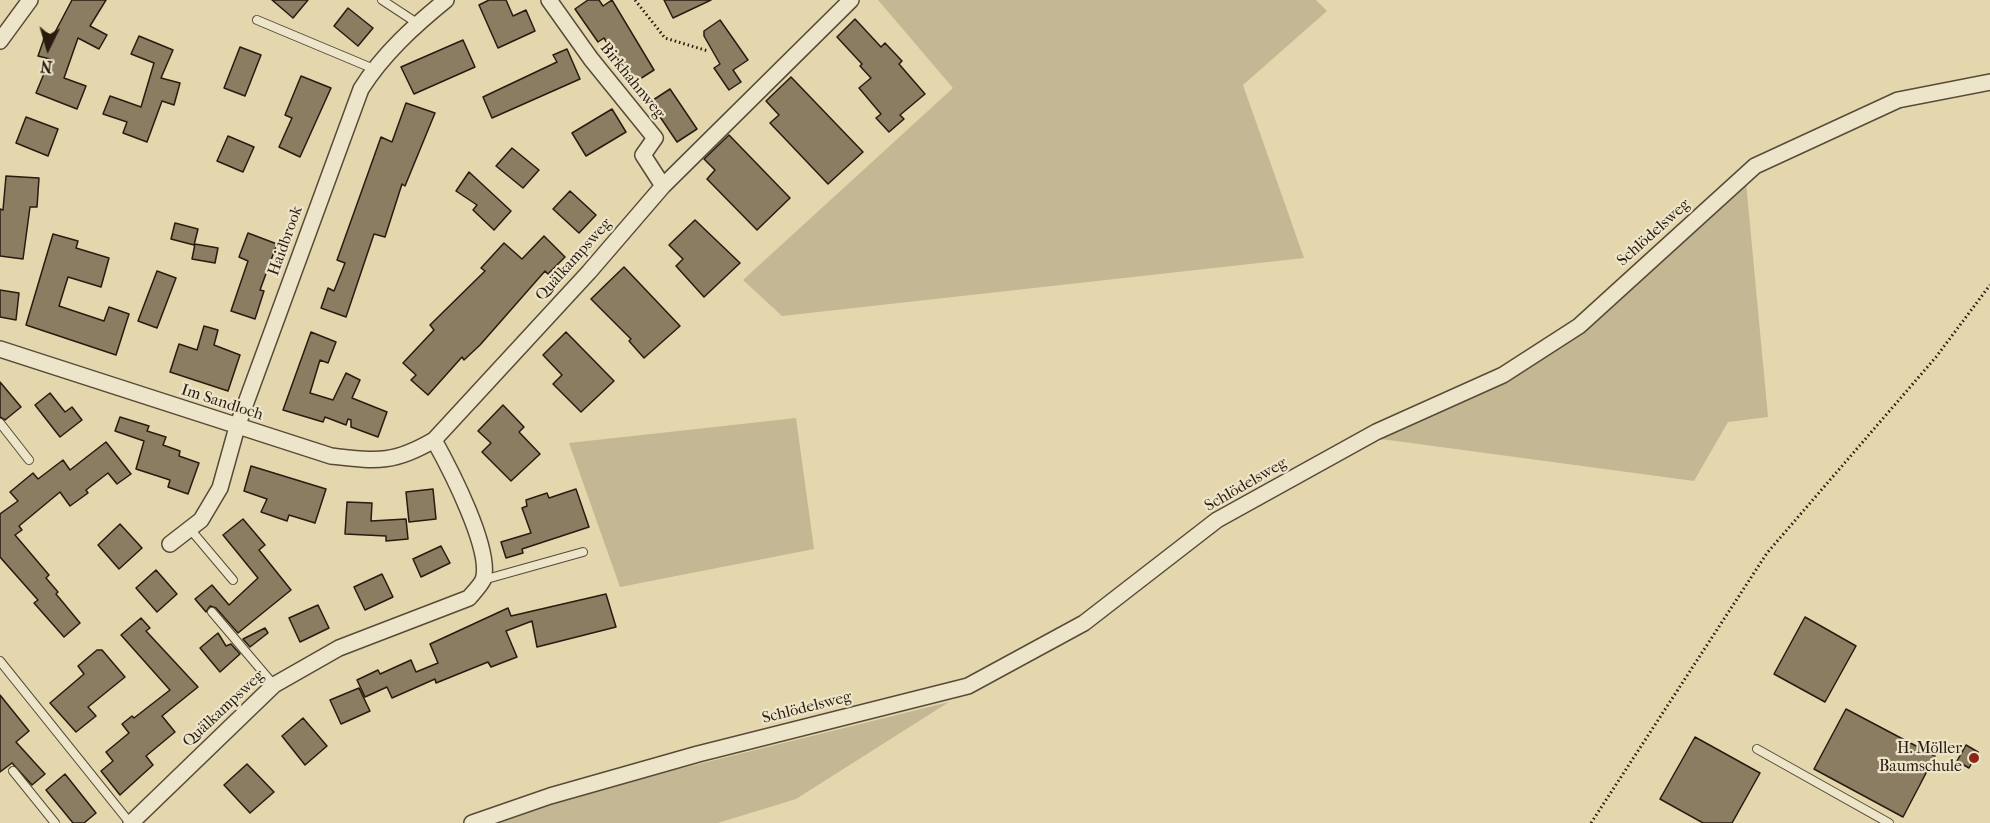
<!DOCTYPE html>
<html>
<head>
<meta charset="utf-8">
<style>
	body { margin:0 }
	#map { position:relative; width:1990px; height:823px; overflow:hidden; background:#e4d7ae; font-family:"IM FELL French Canon",serif }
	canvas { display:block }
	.north { position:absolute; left:18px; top:18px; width:60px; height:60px; -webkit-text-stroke:4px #ede5ca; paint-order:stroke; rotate:185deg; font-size:16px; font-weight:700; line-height:24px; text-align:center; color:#291b0f }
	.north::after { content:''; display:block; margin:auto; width:21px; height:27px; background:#291b0f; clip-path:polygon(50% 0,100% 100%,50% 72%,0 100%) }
</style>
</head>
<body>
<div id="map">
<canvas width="1990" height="823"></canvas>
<div class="north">N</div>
</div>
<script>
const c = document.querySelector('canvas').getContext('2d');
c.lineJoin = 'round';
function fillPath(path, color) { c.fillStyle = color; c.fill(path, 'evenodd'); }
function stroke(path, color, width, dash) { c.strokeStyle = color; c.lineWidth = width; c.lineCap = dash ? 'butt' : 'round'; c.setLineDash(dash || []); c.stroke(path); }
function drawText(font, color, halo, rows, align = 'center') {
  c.font = font + ' "IM FELL French Canon",serif'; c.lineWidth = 4.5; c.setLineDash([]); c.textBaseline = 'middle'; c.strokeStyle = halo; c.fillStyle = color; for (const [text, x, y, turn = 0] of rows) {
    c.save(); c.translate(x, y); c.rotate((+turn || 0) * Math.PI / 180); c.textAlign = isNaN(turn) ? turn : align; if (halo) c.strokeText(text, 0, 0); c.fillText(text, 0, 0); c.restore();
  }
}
fillPath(new Path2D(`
	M878 0H1316L1327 11 1243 85 1304 258 782 316 743 280 953 88Z
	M1746 182 1768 417 1728 422 1694 481 1381 439 1502 380Z
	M796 418 814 549 620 587 569 443Z
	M949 702 796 799 718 823H496L582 793Z`), '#c4b793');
const building = new Path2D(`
	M72 0H106L90 26 107 35 99 49 78 38 64 78 86 86 77 109 36 93 50 59 38 56 46 33 53 36Z
	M272 0H308L293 18Z
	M489 0H506L513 16 526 10 535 31 498 48 479 5Z
	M588 0H599L603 6 612 0 654 70 632 84 604 38 598 42 575 9Z
	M664 0H711L673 18Z
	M348 8 373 28 358 46 334 26Z
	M855 19 881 47 885 43 902 61 899 64 925 94 900 115 904 119 889 132 876 118 881 114 859 88 871 78 860 66 862 64 837 37Z
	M720 20 748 60 733 70 741 82 729 90 714 68 720 64 704 36V31Z
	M139 36 173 50 161 78 180 83 174 105 162 101 147 142 123 133 127 122 103 114 110 96 141 107 154 63 131 54Z
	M463 40 475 67 414 94 401 67Z
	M240 47 261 55 245 96 224 88Z
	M567 49 580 79 492 118 483 97 557 62 553 55Z
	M301 76 331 88 300 157 279 147 292 118 285 115Z
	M791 77 863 152 828 184 770 123 779 115 766 101Z
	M670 89 697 129 677 142 650 102Z
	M406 103 435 113 405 186 402 184 385 237 374 234 346 317 321 308 328 288 334 291 345 263 337 260 381 137 392 142Z
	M612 109 626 132 586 156 572 133Z
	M26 117 58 129 48 156 16 143Z
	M729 135 790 198 757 230 707 179 715 170 704 159Z
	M228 136 254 147 243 172 217 161Z
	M512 148 539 170 523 188 496 166Z
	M469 172 511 211 494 230 473 210 477 205 456 191Z
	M6 176 39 178 37 207H30L23 259 0 256V209L3 210Z
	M570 191 596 215 579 233 553 209Z
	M695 220 740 263 704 297 676 266 683 259 669 245Z
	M175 223 198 229 194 245 171 239Z
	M248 233 277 244 260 290 264 291 255 319 231 311 248 261 239 257Z
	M53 234 78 241 76 248 109 258 101 287 68 277 59 306 104 321 109 307 129 314 116 355 26 325Z
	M544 236 565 257 548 274 545 271 480 345 464 360 462 357 428 395 411 380 416 375 403 363 434 330 430 325 485 271 481 268 504 243 522 259Z
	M195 244 218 248 215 263 192 259Z
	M624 267 680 326 644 358 629 341 631 339 591 299Z
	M157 271 176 278 157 328 138 321Z
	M0 290 19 293 16 320 0 317Z
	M204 326 218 330 214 345 240 355 228 391 170 372 179 344 197 350Z
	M311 332 336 342 328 363 320 360 310 393 333 400 346 373 360 380 352 398 387 412 378 437 351 427V420L348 419 346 425 325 417 323 422 283 410Z
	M566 332 614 381 581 412 553 384 562 375 543 355Z
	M0 382 21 407 5 420 0 417Z
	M50 393 65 412 72 407 82 420 60 437 35 405Z
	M503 405 524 427 519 432 540 454 511 481 482 452 491 443 478 431Z
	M120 417 149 426 147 431 166 437 163 445 180 451 179 456 199 463 188 494 168 487 170 480 136 469 144 441 115 431Z
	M106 442 131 474 117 484 108 473 86 490 88 493 70 506 60 492 19 526 22 530 15 535 49 575 46 578 58 592 56 594 80 623 64 637 34 603 38 600 0 557V514L18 501 10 492 33 473 38 479 63 460 70 470Z
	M251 466 326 489 315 523 289 515 287 521 261 512 267 499 244 491Z
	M433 489 436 519 409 522 406 492Z
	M576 489 589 527 522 549 523 553 506 558 501 542 531 533 522 508 527 506 526 500 547 493 549 498Z
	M347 502 372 503 371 521 406 519 408 539 386 541V536L345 534Z
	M243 519 265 545 259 550 291 590 238 633 216 608 210 606 206 612 195 599 212 585 229 605 258 578 223 535Z
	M120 524 142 548 119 569 98 545Z
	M441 546 450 563 421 577 413 559Z
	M156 570 177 594 157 612 136 588Z
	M382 574 393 597 365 610 354 587Z
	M606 594 616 627 537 647 532 621 506 631 517 657 491 667 488 662 436 683 435 679 392 698 387 687 365 697 357 680 378 670 380 674 411 660 416 672 438 663 430 644 508 608 511 616Z
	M318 605 329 628 300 642 289 618Z
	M1805 617 1856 646 1825 702 1774 674Z
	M141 618 150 628 146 631 198 687 162 716 175 732 146 756 153 765 120 795 101 771 113 761 106 752 129 733 122 724 132 716 134 718 170 690 121 635Z
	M265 628 268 633 250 647 243 639Z
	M218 633 226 646 231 644 240 654 220 672 200 648Z
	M97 650H102L125 677 88 707 96 716 76 732 50 703 84 674 78 666Z
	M359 688 370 711 341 724 330 700Z
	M0 695 29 731 16 742 45 774 32 785 12 763 0 772Z
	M1846 709 1935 756 1903 817 1814 769Z
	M303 718 327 746 305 765 282 736Z
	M1695 737 1760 773 1732 823H1703L1660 799Z
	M1966 745 1978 752 1969 768 1957 761Z
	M247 764 274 792 250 813 224 785Z
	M65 774 96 813 84 823H73L46 790Z`);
fillPath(building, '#8a7d62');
stroke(building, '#291b0f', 1.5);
const lane = new Path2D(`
	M382 0 417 23
	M257 20 374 69
	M0 423 29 460
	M190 529 233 580
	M483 580 583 552
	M212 612 274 685
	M0 661 130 823
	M1757 749 1889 823
	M13 771 55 823`);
const street = new Path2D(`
	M549 0 591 59 655 138 643 155 663 186
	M0 41 30 0
	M0 349 331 456C377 461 393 464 434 440L589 272 663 186 851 0
	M170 544 201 520 220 488 237 427 361 89C383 54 414 26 446 0
	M131 823 274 685 339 648 469 598C473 593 480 586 483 580 493 551 449 467 434 440
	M472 823 550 796 698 754 968 686 1084 623 1217 520 1376 432 1503 375 1579 326 1755 166 1898 100 1990 82`);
stroke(lane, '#584a37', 10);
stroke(street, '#584a37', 18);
stroke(new Path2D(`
	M635 0 665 38 708 51
	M1591 823 1767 553 1936 357 1990 285`), '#291b0f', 3, [1.5, 3]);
stroke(lane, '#ede5ca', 8);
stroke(street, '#ede5ca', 15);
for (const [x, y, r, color] of [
	[1974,758,6,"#8f2418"]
]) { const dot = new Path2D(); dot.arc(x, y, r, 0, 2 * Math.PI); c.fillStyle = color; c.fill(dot); stroke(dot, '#ede5ca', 2); }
drawText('16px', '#291b0f', '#ede5ca', [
	["Birkhahnweg",632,81,51],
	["Schlödelsweg",1654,233,-42],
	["Haidbrook",286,241,-70],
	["Quälkampsweg",574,260,-48],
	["Im Sandloch",222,403,18],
	["Schlödelsweg",1246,485,-30],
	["Schlödelsweg",807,708,-14],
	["Quälkampsweg",224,709,-43]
]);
drawText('16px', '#291b0f', '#ede5ca', [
	["H. Möller",1962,749],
	["Baumschule",1962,767]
], 'right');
</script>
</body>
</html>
